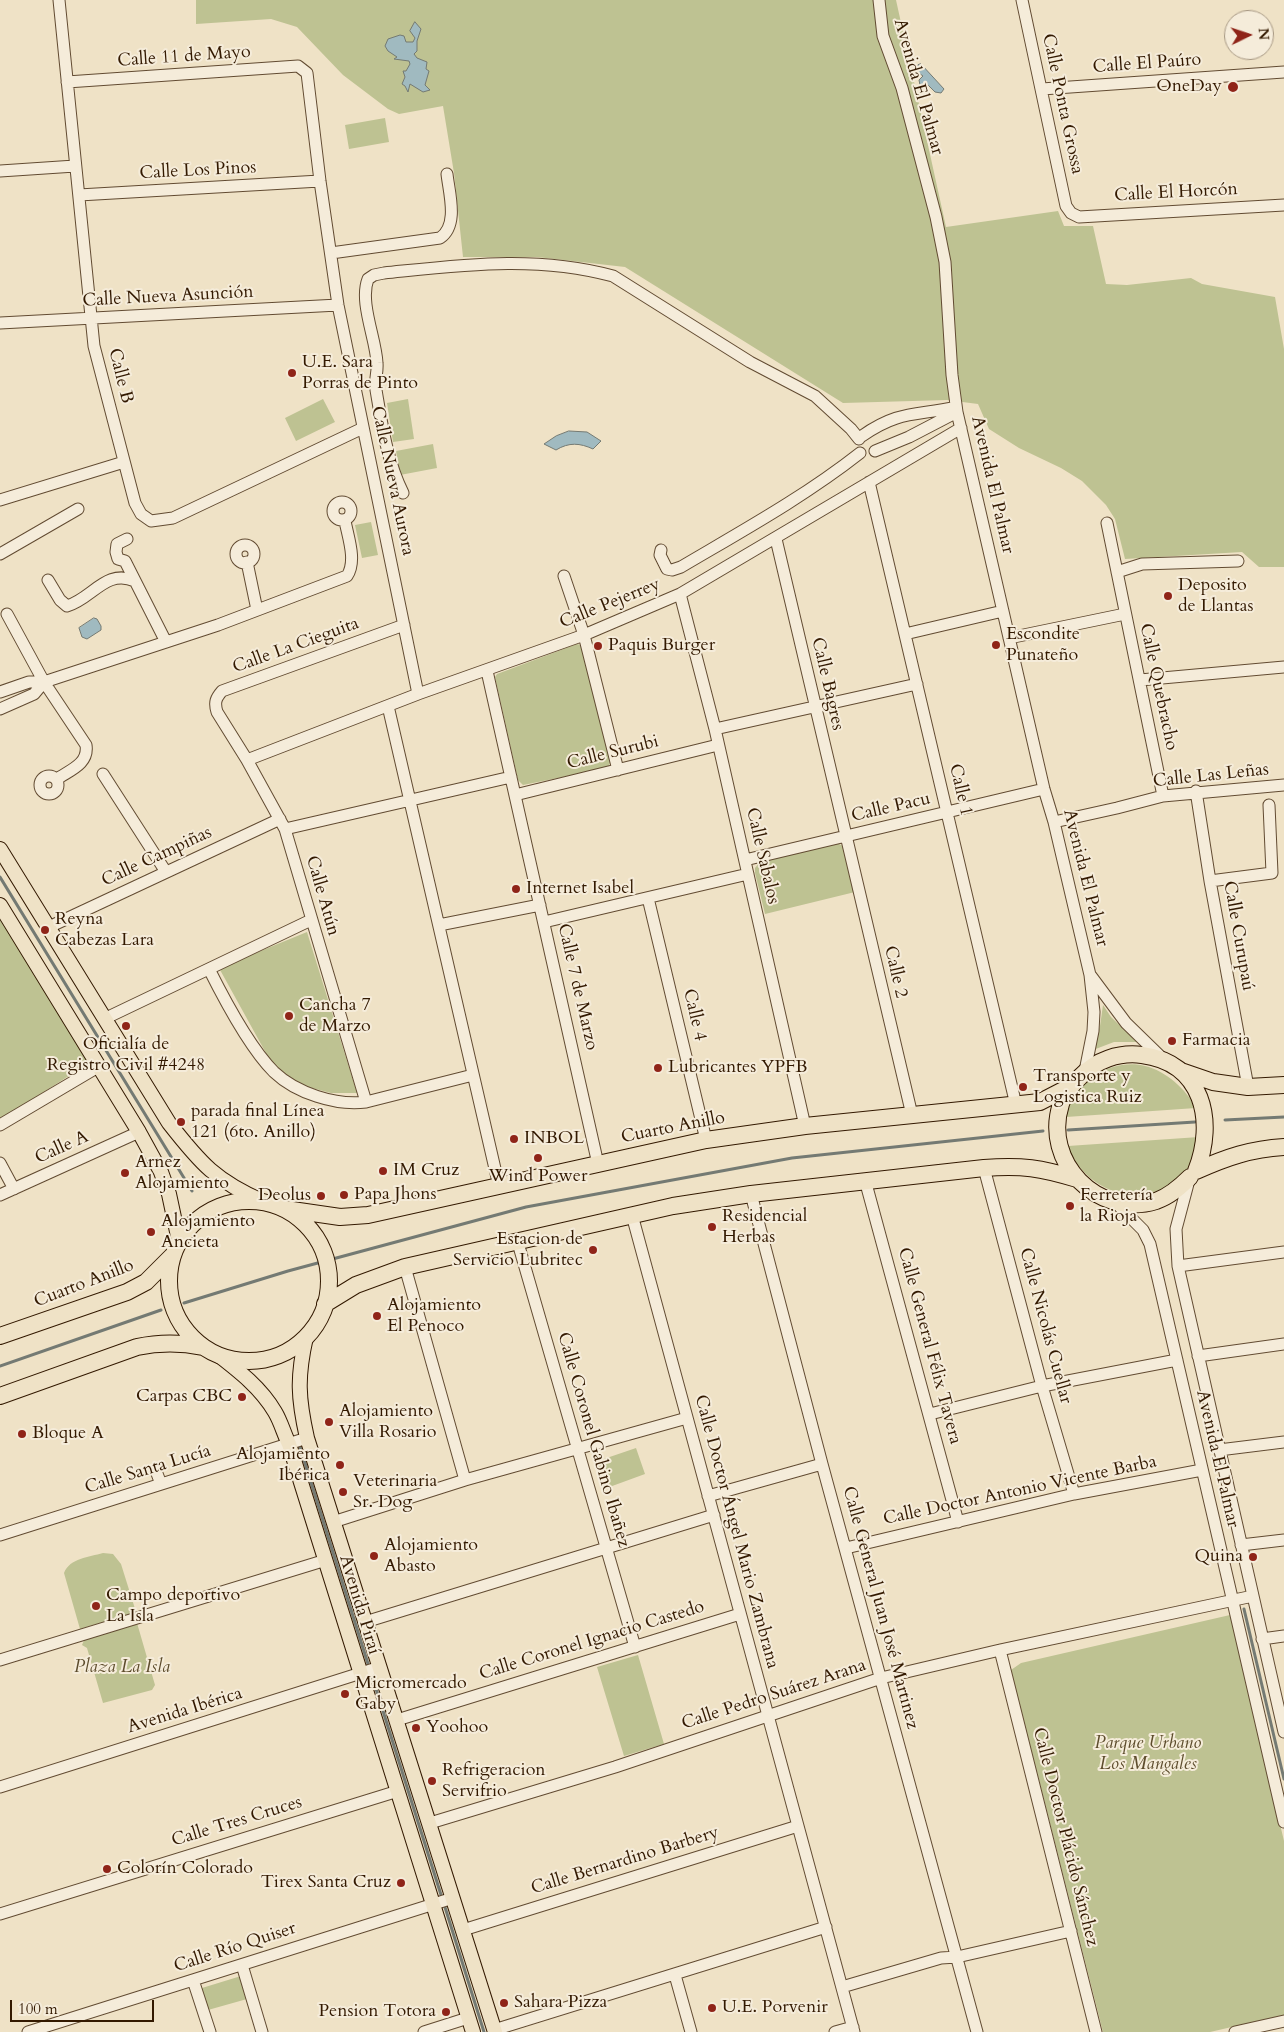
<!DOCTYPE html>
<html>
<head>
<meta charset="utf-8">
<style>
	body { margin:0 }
	#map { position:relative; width:1284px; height:2032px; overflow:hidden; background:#efe2c6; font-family:Cardo,serif }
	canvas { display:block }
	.north { position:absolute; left:1224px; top:10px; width:50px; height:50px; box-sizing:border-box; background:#f5ecda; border:1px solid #a79883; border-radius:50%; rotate:86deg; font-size:14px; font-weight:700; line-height:20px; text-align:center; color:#331900 }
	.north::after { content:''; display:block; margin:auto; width:18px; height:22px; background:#8f2418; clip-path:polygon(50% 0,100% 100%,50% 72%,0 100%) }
	.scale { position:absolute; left:10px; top:2000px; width:144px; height:22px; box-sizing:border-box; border:2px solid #331900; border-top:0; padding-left:6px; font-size:15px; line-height:18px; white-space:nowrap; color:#331900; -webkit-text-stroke:4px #f5ecda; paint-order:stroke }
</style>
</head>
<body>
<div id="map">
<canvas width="1284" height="2032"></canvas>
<div class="north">N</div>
<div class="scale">100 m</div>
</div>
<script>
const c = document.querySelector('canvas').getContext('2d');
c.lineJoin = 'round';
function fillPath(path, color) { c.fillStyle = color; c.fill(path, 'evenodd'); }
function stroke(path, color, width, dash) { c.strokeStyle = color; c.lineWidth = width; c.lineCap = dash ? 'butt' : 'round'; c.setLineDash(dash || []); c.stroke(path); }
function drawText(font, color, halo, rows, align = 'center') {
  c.font = font + ' Cardo,serif'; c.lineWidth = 4; c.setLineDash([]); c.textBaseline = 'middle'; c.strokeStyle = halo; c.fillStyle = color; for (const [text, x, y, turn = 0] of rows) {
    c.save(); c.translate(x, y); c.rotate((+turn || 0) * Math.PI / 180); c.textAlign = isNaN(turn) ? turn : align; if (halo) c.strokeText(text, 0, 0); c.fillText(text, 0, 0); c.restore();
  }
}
fillPath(new Path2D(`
	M196 0H896L946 227 1058 211 1064 226H1093L1106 284 1127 285 1191 278 1202 284 1275 297 1284 349V567H1259L1242 552 1125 559 1115 519 1106 505 1082 481 1061 468 1019 448 989 429 978 404 947 400 843 403 625 267 537 257H463L454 173 443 106 399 114 388 109 343 75 297 27 271 19 196 24Z
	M385 118 389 142 349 149 345 125Z
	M323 399 335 422 296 441 285 418Z
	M408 399 414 439 393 442 387 403Z
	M433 444 437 468 400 475 396 451Z
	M371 522 378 555 362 558 355 525Z
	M577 644 581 645 611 760 608 768 523 785 518 780 495 677 497 674Z
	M837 843 843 846 855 892 765 914 755 873V868L760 862Z
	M0 915 89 1063 0 1120Z
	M307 932 357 1093H331L308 1087 288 1077 272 1064 219 968Z
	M1103 1005 1111 1017 1137 1042H1114L1093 1050 1100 1026Z
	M1122 1065C1129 1064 1138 1064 1145 1066 1166 1071 1186 1089 1196 1108L1066 1117C1070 1088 1093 1070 1122 1065Z
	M1199 1137C1194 1151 1192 1168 1180 1178 1142 1211 1084 1192 1068 1146Z
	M636 1448 645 1474 604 1489 595 1462Z
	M103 1553 113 1554 121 1564 136 1612 80 1629 64 1573C70 1558 89 1557 103 1553Z
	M1230 1615 1284 1841V2015L1210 2032H1103L1011 1670 1021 1663Z
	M137 1623 155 1685 152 1690 103 1703 87 1648 82 1645 85 1638Z
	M638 1655 664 1744 624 1756 597 1667Z
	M241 1976 247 1999 208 2010 202 1988Z`), '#bec292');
const water = new Path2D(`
	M415 22 421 29 417 41V51L414 54 417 58 427 62 426 69 429 71 425 85 430 90 423 92 410 84 408 92 405 86 402 84 405 77 403 71H406L410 64 409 61 394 59 397 57 388 51 385 46 388 39 400 35 404 36 406 42H413L415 38 410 31Z
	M921 64 944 89 941 93 935 92 927 84 920 85 919 80 923 76 916 71 918 65Z
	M569 431 587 432 601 441 593 449C580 443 569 442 556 450L544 444 556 436Z
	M94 618 97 619 101 626V630L87 639 82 637 79 628Z`);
fillPath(water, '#a0bac0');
stroke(water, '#747a73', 1);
stroke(new Path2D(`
	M0 877 192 1191
	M1225 1120 1284 1117
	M1068 1130 1195 1122
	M184 1303 288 1271 526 1207 792 1158 1043 1131
	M0 1366 161 1310
	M299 1444 369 1667
	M1244 1609 1284 1779
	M371 1673 442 1898
	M444 1904 484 2032`), '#747a73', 3);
const minor = new Path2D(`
	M59 0 94 346 135 503 141 514 151 521 173 518 363 428
	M879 0 883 36 902 88 936 217 945 262 952 375 957 412 1044 789 1054 822 1090 975 1094 1012 1093 1031 1085 1071
	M1022 0 1066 206 1071 213 1079 217 1284 205
	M67 82 298 66 307 73 320 181 338 305 418 694
	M1042 89 1284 72
	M0 171 75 166
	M79 195 320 181
	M331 253 440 238C459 225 449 193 447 174
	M0 323 338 305
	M862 436C899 410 916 416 956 407
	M875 451 909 437 957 412
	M869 482 1016 1105
	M403 493C387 461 382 425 376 390 374 380 378 373 377 363 376 339 359 302 368 279L374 275 384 273C463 265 535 255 613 276L750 362 815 396 851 429 859 439
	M0 500 124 462
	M333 511a9 9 0 1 1 18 0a9 9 0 1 1-18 0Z
	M1107 523 1163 796
	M127 539 117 544 116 552 118 559 125 561 166 642
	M776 539 912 1115
	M236 554a9 9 0 1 1 18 0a9 9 0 1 1-18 0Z
	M661 550 660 555 667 569 672 570 681 567C742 531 804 497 860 453
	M0 554 78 509
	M247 562 257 610
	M1117 572 1142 564 1238 561
	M564 576 584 635 618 770
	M48 580 60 600 67 606C92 599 106 568 135 581
	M680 594 715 729 805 1126
	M7 614 44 682 86 745C89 764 70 770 57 779
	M905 634 1003 611
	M1009 638 1125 614
	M487 671 598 1164
	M1140 680 1284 667
	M0 692 29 682H44L218 625 347 576C357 561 348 537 345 521
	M388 706 499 1186
	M0 709 34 694 44 682
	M715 729 917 684
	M247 760 418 694 584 635 680 594 961 428
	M103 774 166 872
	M40 785a9 9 0 1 1 18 0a9 9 0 1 1-18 0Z
	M1196 791 1210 881 1248 1087
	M515 795 718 745
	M1054 822 1117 808 1163 796 1284 785
	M285 829 511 777
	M745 860 1044 789
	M1210 881 1272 873 1269 805
	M648 898 706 1140
	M544 922 748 874
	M439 925 540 905
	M49 927 280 819
	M209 969C224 999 250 1048 274 1072 296 1093 336 1106 366 1102L473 1075
	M1091 976 1126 1023 1164 1060
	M104 1019 311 920
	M366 1102 285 829 247 760 217 712C214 702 216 698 222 691L404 625
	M0 1125 98 1067
	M0 1163 14 1189
	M984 1168 1042 1386 1074 1494
	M865 1180 958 1522
	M1189 1180 1176 1229 1178 1266 1284 1732
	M751 1194 822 1464 977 2032
	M0 1195 139 1132
	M1116 1203 1143 1230 1150 1244 1284 1822
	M632 1215 854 2032
	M518 1243 635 1647
	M1178 1266 1284 1252
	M405 1267 465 1480
	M1198 1356 1284 1344
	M930 1414 1042 1386 1177 1360
	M1219 1450 1284 1442
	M156 1471 161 1484
	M708 1496 822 1464
	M333 1522 465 1480 687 1418
	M0 1535 307 1438
	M1241 1545 1284 1540
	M846 1548 1074 1494 1202 1470
	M365 1622 714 1515
	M1262 1639 1284 1636
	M1000 1650 1096 2032
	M0 1660 326 1560
	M397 1720 740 1614
	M0 1787 380 1667
	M430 1823 615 1767 881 1678 1000 1650 1253 1596
	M0 1914 398 1791
	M463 1930 798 1826
	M242 1965 262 2032
	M675 1975 691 2032
	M193 1980 210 2032
	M842 1987 941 1958 957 1957 1071 1931
	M494 2030 826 1927
	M28 2032 453 1898
	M424 2032 468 2018
	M835 2032 853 2027
	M1235 2032 1284 2021`);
const major = new Path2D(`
	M0 849 169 1123C201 1164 216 1181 264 1202
	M0 905 139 1132 161 1172 169 1194 179 1241
	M306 1337C297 1377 298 1398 307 1438L495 2032
	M217 1354C239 1371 261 1388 275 1412 281 1422 284 1434 289 1444L473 2032`);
const highway = new Path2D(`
	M1181 1071 1213 1082 1248 1087 1284 1085
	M1196 1171C1227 1157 1251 1149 1284 1147
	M1190 1177C1180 1187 1170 1196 1156 1201 1098 1219 1042 1162 1061 1104 1064 1093 1072 1085 1080 1077 1096 1060 1119 1052 1142 1055 1203 1063 1216 1121 1196 1171
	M169 1281a80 80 0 1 1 160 0a80 80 0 1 1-160 0Z
	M285 1209 340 1217 368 1215 706 1140 805 1126 1040 1102 1071 1086
	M325 1304 356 1285 405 1267 673 1206 751 1194 984 1168C1022 1165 1041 1168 1077 1179
	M0 1336 127 1292 146 1282 172 1256
	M0 1396 137 1347C160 1342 180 1342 203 1347`);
stroke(minor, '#624b32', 13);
stroke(major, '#331900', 16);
stroke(highway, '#331900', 18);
stroke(minor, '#f5ecda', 11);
stroke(major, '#efe2c6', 14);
stroke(highway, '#efe2c6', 16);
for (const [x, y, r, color] of [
	[1233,87,6,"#8f2418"],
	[292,373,5,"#8f2418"],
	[1168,596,5,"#8f2418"],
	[996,645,5,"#8f2418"],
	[598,646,5,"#8f2418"],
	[516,889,5,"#8f2418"],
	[45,930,5,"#8f2418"],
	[289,1016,5,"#8f2418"],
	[126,1026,5,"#8f2418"],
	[1172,1041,5,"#8f2418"],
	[658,1068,5,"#8f2418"],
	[1023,1087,5,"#8f2418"],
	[181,1122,5,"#8f2418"],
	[514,1139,5,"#8f2418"],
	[538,1158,5,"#8f2418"],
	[383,1171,5,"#8f2418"],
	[125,1173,5,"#8f2418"],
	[344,1195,5,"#8f2418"],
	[321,1196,5,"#8f2418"],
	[1070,1206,5,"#8f2418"],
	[712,1227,5,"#8f2418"],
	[151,1232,5,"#8f2418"],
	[593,1250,5,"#8f2418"],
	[377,1316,5,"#8f2418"],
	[242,1397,5,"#8f2418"],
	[329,1422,5,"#8f2418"],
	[22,1434,5,"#8f2418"],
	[340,1465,5,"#8f2418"],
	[343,1492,5,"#8f2418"],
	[374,1556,5,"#8f2418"],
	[1253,1557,5,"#8f2418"],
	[96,1606,5,"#8f2418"],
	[345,1694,5,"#8f2418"],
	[416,1728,5,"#8f2418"],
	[432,1781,5,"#8f2418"],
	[107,1869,5,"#8f2418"],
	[401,1883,5,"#8f2418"],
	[504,2003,5,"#8f2418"],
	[712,2008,5,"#8f2418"],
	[446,2012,5,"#8f2418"]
]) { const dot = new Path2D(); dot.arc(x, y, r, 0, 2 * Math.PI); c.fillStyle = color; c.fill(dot); stroke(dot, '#f5ecda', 2); }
drawText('18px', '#331900', '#f5ecda', [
	["Calle 11 de Mayo",184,57,-4],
	["Calle El Paúro",1147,64,-4],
	["Avenida El Palmar",918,87,74],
	["Calle Ponta Grossa",1062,104,78],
	["Calle Los Pinos",198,171,-3],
	["Calle El Horcón",1176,193,-3],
	["Calle Nueva Asunción",168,297,-3],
	["Calle B",120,376,76],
	["Calle Nueva Aurora",392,481,78],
	["Avenida El Palmar",992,485,77],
	["Calle Pejerrey",610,604,-22],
	["Calle La Cieguita",296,646,-20],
	["Calle Bagres",827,684,77],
	["Calle Quebracho",1158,687,78],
	["Calle Surubi",613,753,-14],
	["Calle Las Leñas",1211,776,-6],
	["Calle 1",960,790,77],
	["Calle Pacu",891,808,-13],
	["Calle Sabalos",762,856,77],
	["Calle Campiñas",157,857,-25],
	["Avenida El Palmar",1085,878,76],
	["Calle Atún",322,896,74],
	["Calle Curupaú",1238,936,80],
	["Calle 2",895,972,77],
	["Calle 7 de Marzo",577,987,77],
	["Calle 4",694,1015,77],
	["Cuarto Anillo",673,1128,-11],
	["Calle A",62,1148,-24],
	["Cuarto Anillo",84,1284,-21],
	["Calle Nicolás Cuellar",1045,1326,75],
	["Calle General Félix Tavera",929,1346,75],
	["Calle Coronel Gabino Ibañez",593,1440,74],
	["Avenida El Palmar",1217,1459,77],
	["Calle Santa Lucía",148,1470,-17],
	["Calle Doctor Antonio Vicente Barba",1020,1491,-12],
	["Calle Doctor Ángel Mario Zambrana",736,1532,75],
	["Avenida Piraí",359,1605,73],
	["Calle General Juan José Martinez",880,1608,75],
	["Calle Coronel Ignacio Castedo",592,1641,-17],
	["Calle Pedro Suárez Arana",774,1695,-18],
	["Avenida Ibérica",185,1711,-17],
	["Calle Tres Cruces",237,1822,-17],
	["Calle Doctor Plácido Sánchez",1065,1837,76],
	["Calle Bernardino Barbery",625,1861,-17],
	["Calle Río Quiser",235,1948,-18]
]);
drawText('18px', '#331900', '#f5ecda', [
	["OneDay",1222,87,"right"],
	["U.E. Sara",302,363],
	["Porras de Pinto",302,384],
	["Deposito",1178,586],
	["de Llantas",1178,607],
	["Escondite",1006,635],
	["Punateño",1006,656],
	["Paquis Burger",608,646],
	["Internet Isabel",526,889],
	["Reyna",55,920],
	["Cabezas Lara",55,941],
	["Cancha 7",299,1006],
	["de Marzo",299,1027],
	["Farmacia",1182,1041],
	["Oficialía de",126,1045,"center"],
	["Registro Civil #4248",126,1066,"center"],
	["Lubricantes YPFB",668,1068],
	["Transporte y",1033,1077],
	["Logistica Ruiz",1033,1098],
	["parada final Línea",191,1112],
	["121 (6to. Anillo)",191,1133],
	["INBOL",524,1139],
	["Arnez",135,1163],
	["Alojamiento",135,1184],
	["IM Cruz",393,1171],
	["Wind Power",538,1177,"center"],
	["Papa Jhons",354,1195],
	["Deolus",311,1196,"right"],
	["Ferretería",1080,1196],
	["la Rioja",1080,1217],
	["Residencial",722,1217],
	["Herbas",722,1238],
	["Alojamiento",161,1222],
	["Ancieta",161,1243],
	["Estacion de",583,1240,"right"],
	["Servicio Lubritec",583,1261,"right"],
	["Alojamiento",387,1306],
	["El Penoco",387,1327],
	["Carpas CBC",232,1397,"right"],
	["Alojamiento",339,1412],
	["Villa Rosario",339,1433],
	["Bloque A",32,1434],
	["Alojamiento",330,1455,"right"],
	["Ibérica",330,1476,"right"],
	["Veterinaria",353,1482],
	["Sr. Dog",353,1503],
	["Alojamiento",384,1546],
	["Abasto",384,1567],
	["Quina",1243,1557,"right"],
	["Campo deportivo",106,1596],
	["La Isla",106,1617],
	["Micromercado",355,1684],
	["Gaby",355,1705],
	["Yoohoo",426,1728],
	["Refrigeracion",442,1771],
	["Servifrio",442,1792],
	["Colorín Colorado",117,1869],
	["Tirex Santa Cruz",391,1883,"right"],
	["Sahara Pizza",514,2003],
	["U.E. Porvenir",722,2008],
	["Pension Totora",436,2012,"right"]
], 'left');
drawText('italic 18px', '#5d4c2c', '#f5ecda', [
	["Plaza La Isla",122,1668],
	["Parque Urbano",1148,1744],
	["Los Mangales",1148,1765]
]);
</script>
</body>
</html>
